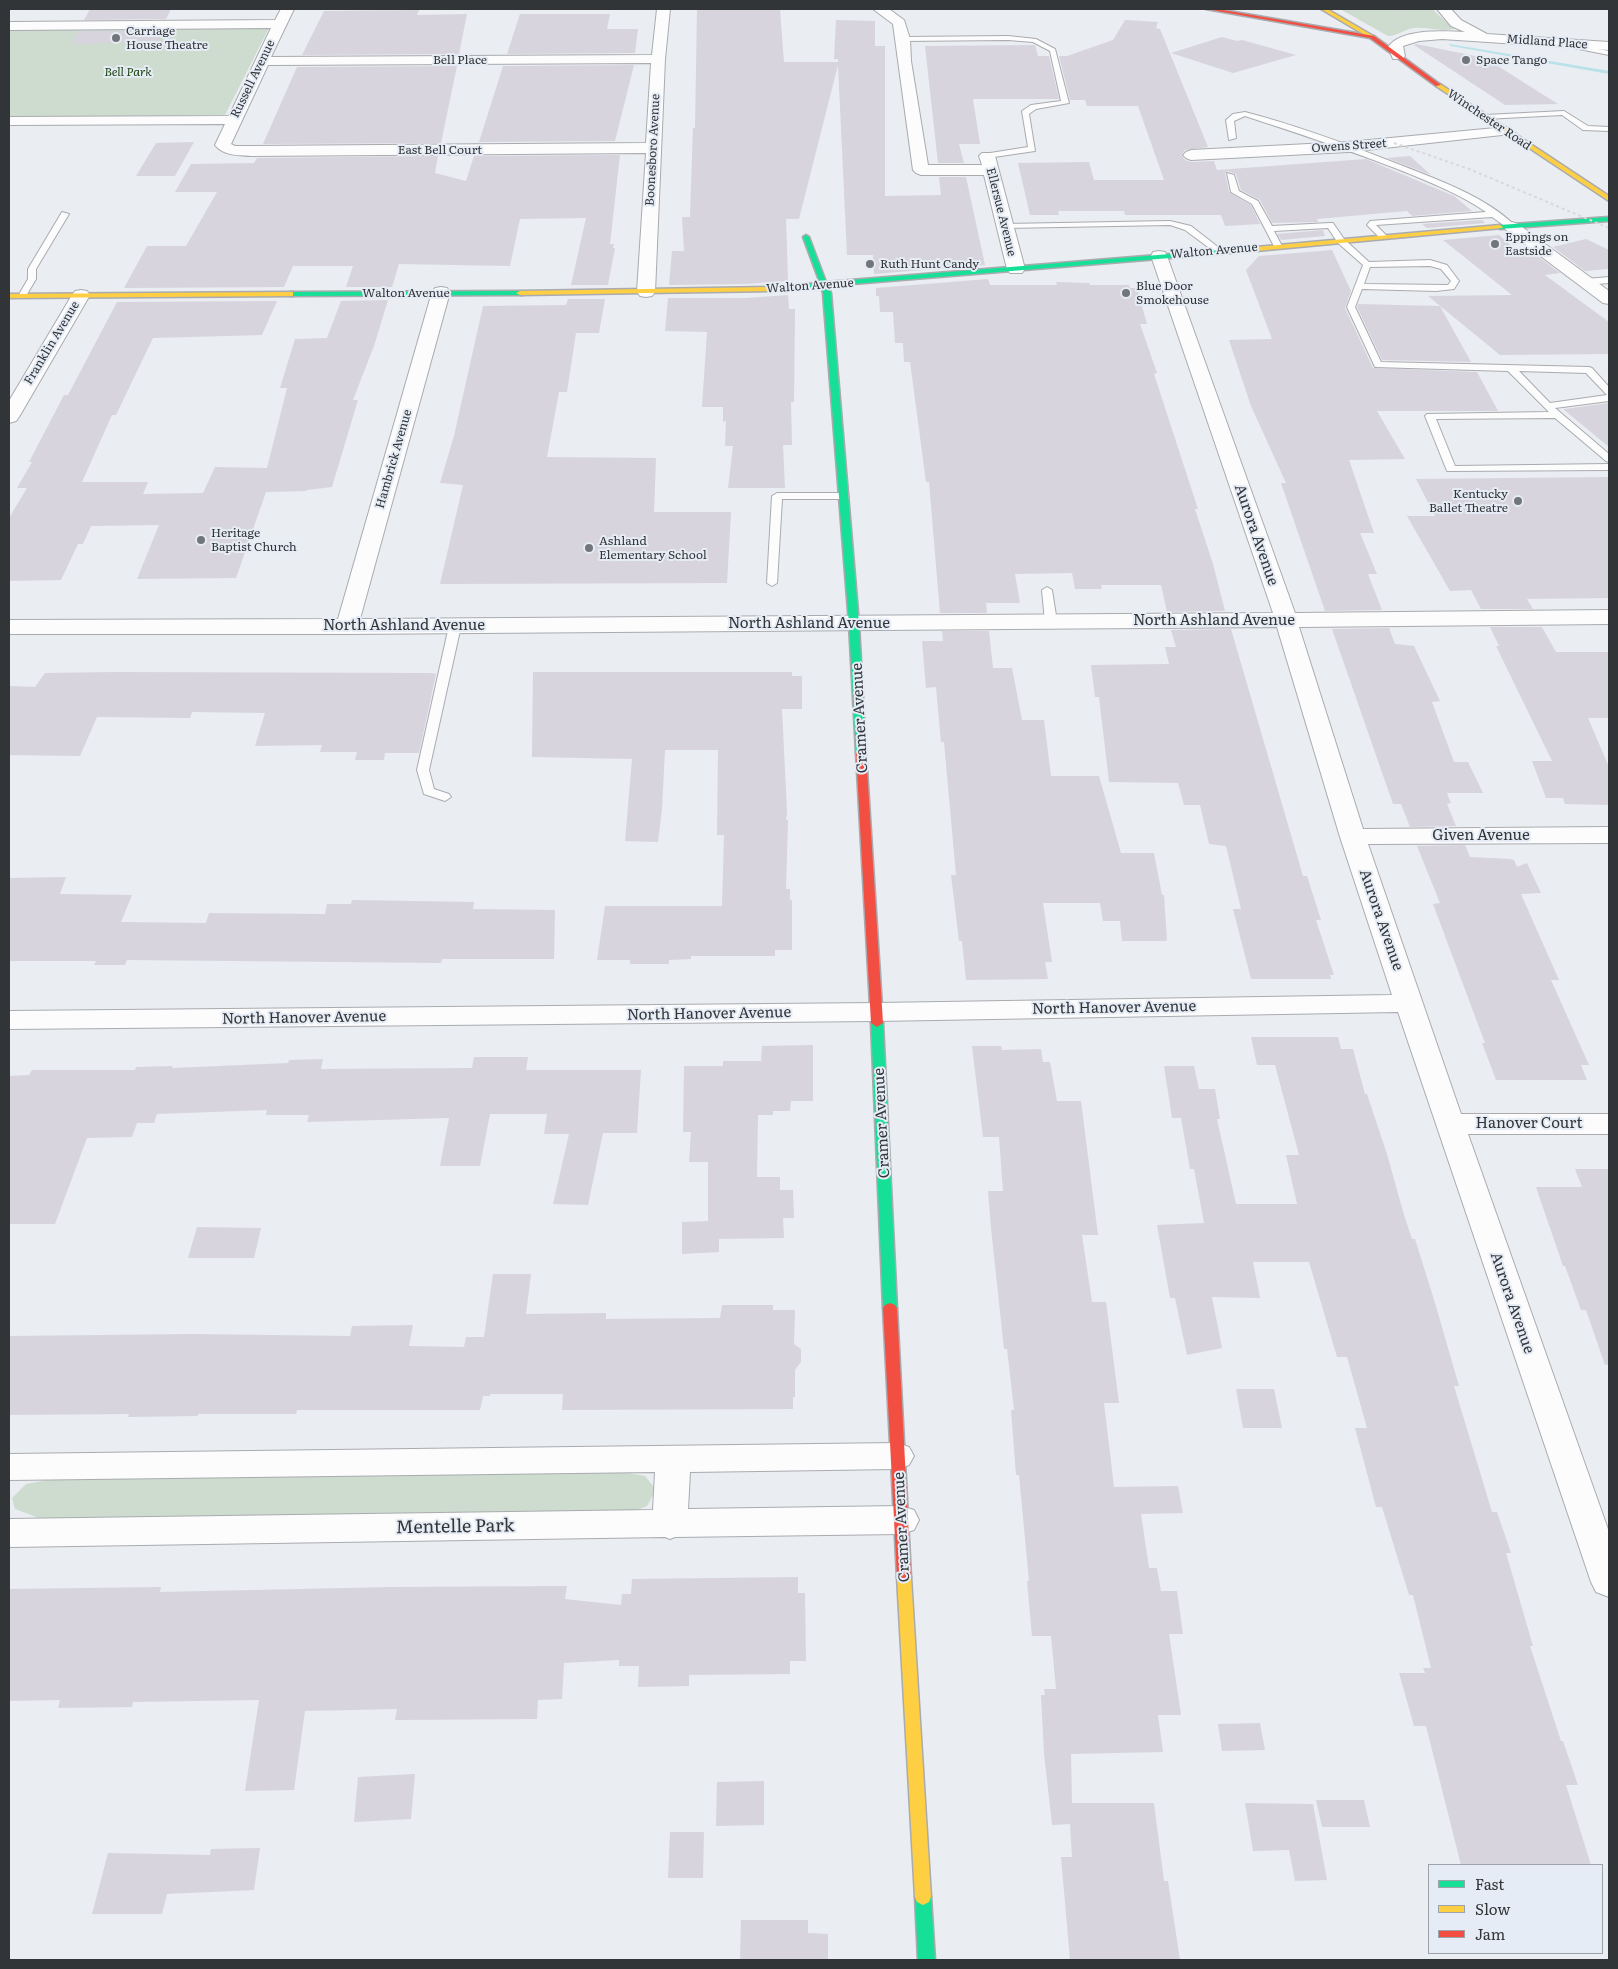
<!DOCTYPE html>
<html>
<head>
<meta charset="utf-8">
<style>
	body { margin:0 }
	#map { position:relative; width:1618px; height:1969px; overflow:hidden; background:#eaedf2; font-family:Literata,serif }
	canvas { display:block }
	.frame { position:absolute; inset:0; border:10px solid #323538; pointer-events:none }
	.legend { position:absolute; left:1428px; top:1864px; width:175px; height:90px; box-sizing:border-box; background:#e6ecf5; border:1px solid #9ea3a9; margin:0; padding:6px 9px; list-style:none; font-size:15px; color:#323538 }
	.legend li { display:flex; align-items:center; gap:10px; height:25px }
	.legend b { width:25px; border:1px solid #9ea3a9 }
</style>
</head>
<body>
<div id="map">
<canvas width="1618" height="1969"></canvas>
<div class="frame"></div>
<ul class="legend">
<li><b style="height:6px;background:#16e098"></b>Fast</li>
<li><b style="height:6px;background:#ffcf43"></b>Slow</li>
<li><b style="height:6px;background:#f24e42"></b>Jam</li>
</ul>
</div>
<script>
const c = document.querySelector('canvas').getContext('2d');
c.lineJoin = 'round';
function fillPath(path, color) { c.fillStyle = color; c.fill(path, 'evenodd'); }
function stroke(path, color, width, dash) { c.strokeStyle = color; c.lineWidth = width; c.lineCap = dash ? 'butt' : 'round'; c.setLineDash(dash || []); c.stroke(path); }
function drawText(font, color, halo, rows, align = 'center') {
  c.font = font + ' Literata,serif'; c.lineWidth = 4; c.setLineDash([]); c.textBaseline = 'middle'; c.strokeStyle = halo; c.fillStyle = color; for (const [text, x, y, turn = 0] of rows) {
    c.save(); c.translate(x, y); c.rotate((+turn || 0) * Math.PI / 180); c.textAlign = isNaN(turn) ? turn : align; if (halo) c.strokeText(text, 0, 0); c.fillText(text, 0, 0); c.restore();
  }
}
fillPath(new Path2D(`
	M1340 9H1432L1454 29C1441 32 1428 27 1414 28 1405 29 1397 36 1388 36Z
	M269 28 225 115 9 117V30Z
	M623 1472 645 1476 656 1490 647 1506 630 1513 39 1518 15 1509 12 1498 26 1484 53 1479Z`), '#cddcce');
fillPath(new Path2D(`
	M1449 44 1609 71V74L1451 46Z`), '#b8e1e8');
fillPath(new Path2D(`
	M90 9H171L166 19 84 20Z
	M702 9H780L784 62H838V59H834L836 20 875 21V46H885V196L941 195 939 177H966L985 265 874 274 873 255H847L838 65 799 219H786L788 281 746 284 669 285 672 251H684L682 217H690L693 128H695L697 10Z
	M419 10 417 15 467 14 459 54 302 55 324 11Z
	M520 14H610L607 29H638L635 53 507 54Z
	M1125 20 1158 22 1156 28 1160 29 1208 147 1185 150 1181 155 1185 160 1191 162 1214 161 1217 170 1366 159 1454 196 1472 211 1412 216 1407 211 1317 219 1318 222 1272 223 1260 200 1241 190 1236 174 1228 171 1225 173 1229 192 1251 205 1260 224 1225 226 1221 215H1125L1124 211H1058L1059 215H1030L1018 163 1089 162 1094 180H1164L1138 106H1087L1085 100H1070L1059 56H1067L1113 40Z
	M78 31H161L157 42 72 44Z
	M1222 37 1237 41 1242 40 1296 55 1233 73 1171 53Z
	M1416 44 1485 58 1558 104 1505 105 1414 45Z
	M1035 45 1038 56H1049L1059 99H973L980 144H959L964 163H938L925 46Z
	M634 65 615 141 479 142 503 66Z
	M457 66 441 143 263 144 297 67Z
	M194 142 175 176H136L156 143Z
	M620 155 610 244H614L613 248H615L608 285H571L586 218 520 219 510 266 399 264 392 287H346L353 266H293L284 287 124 288 147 246H186L217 192H175L191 164 254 163 257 158 438 156 435 173 466 181 474 156Z
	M1410 156 1431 175 1387 158Z
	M1482 220 1485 223 1427 228 1422 224Z
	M1323 230 1325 236 1281 240 1277 234Z
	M1499 235 1522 255 1532 252 1560 273 1545 275 1609 322V354L1500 355 1428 296 1512 295 1443 240Z
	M1586 239 1609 250V269L1585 271 1553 247Z
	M1332 250 1351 291 1345 308 1373 368 1477 372 1498 411H1377L1405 459 1349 460 1374 533H1360L1377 574H1368L1382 610 1325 611 1281 483H1286L1251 406 1229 340 1272 339 1246 270 1259 256Z
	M988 279 990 285H1057L1056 282 1089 283 1090 285H1129L1130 288H1137L1147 324H1140L1157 373 1154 374 1198 509H1195L1213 564 1225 611 1167 612 1161 585H1101L1102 589H1075L1072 573 1015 574 1020 603H986L987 613H940L929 482H926L910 362H904L903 343H895L893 312H880L879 296H876V288Z
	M788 295 789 309H795L794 402H791L792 445H783L785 488H728L733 446H725L726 421 723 422V407H702L707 332 665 331 668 298H746Z
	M568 299H605L599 333H576L567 392H559L547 457 656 458 654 512H731L727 583 440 584 463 485 440 483 454 436 483 306 566 305Z
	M388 300 374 346 353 400H358L332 487 307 490 306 491 266 492 236 578 137 579 159 525 91 526 83 544H78L61 580 9 581V518L27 488H17L32 462H29L64 395H68L117 302 277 301 262 335 153 338 116 415H112L82 482H148L143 494 203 493 215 467 267 468 287 388H280L295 339 327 338 341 301Z
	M1358 304 1440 306 1471 362 1382 360 1357 307Z
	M1609 403V447L1563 409H1565Z
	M1609 477V598L1527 599 1533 609H1481L1471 590 1450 591 1407 516H1435L1416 479Z
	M1490 627H1542L1556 652H1609V718H1588L1609 767V805L1565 804 1563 798H1546L1532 761H1552L1496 646H1499Z
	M1389 628 1395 644 1414 646 1440 701 1432 702 1454 762H1468L1483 793H1447L1451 803 1447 804 1456 826 1410 827 1401 804H1393L1332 629Z
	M1231 629 1303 876H1307L1321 920H1316L1334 975H1330L1331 979H1251L1233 909H1241L1226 846 1209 844 1200 805H1184L1178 783 1109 782 1099 697H1095L1091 665 1169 664 1165 647H1176L1171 630Z
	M942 631H989L993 668H1012L1022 720H1044L1051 776H1099L1121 853H1154L1162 895H1164L1167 941H1122L1120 921H1103L1100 903H1043L1052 962H1045L1048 979 966 980 962 941H959L951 875H956L944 742H941L936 687 926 688 922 641H943Z
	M115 672 430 673 436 674 419 753H385L384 760H355L357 752H320L322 745 255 746 265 713 192 712 190 718 97 717 80 756 9 755V686L35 687 45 673Z
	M533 672H792V676H802V709H782L787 812 786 820H788L786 889H790V900H792V950H775V956H691V959L669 960V964H630V960H597L605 906H722L724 835H717L718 750H665L662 809 658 842 625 841 632 759 532 757Z
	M1465 845 1470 857 1510 859 1514 860 1517 867 1527 863 1541 893 1521 894 1559 980H1551L1589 1065H1581L1587 1080H1496L1482 1043H1485L1433 904 1440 903 1417 846Z
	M66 877 60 894 132 895 121 922 206 923 209 913 325 914 327 904H351L352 900 474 902 473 909 555 910 554 959H442L441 963 127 960 125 965H94L96 961H9V878Z
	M1251 1037H1338L1341 1049H1353L1365 1094H1367L1387 1154 1404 1215 1412 1239H1415L1435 1303 1459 1386H1454L1492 1512H1497L1511 1553H1506L1533 1646H1530L1561 1741H1563L1578 1785H1566L1591 1865H1461L1426 1726H1414L1399 1673H1425L1423 1668H1431L1413 1595H1409L1382 1507H1376L1355 1428H1367L1347 1357H1337L1309 1262H1253L1260 1298 1212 1297 1222 1348 1187 1355 1175 1298H1170L1157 1225 1204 1223 1194 1169H1190L1181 1118H1172L1164 1066H1194L1199 1089H1215L1220 1119H1217L1236 1204H1297L1286 1155H1299L1275 1065H1257Z
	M813 1045V1101H791L790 1111H773V1115H758L757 1177H780V1190H793L794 1218H783L784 1238 719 1239V1252L682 1254V1222L708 1221V1162H689L691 1132H683L684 1066H723V1061H761L762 1046Z
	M972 1046H1001L1002 1050 1041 1049 1043 1062H1050L1057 1101H1081L1098 1235H1082L1092 1302H1106L1119 1403H1104L1114 1487 1178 1486 1183 1513 1141 1514 1149 1568H1157L1161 1591H1177L1183 1634H1169L1181 1715H1158L1163 1752 1071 1754 1072 1803H1154L1164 1881H1168L1180 1960H1070L1061 1857H1072L1070 1824 1052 1825 1044 1753 1041 1695H1045L1044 1689H1056L1051 1636H1032L1027 1581H1029L1019 1475H1016L1011 1410H1014L1007 1349H1004L991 1228 988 1191H1003L999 1137H983Z
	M474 1057H528L526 1070H641L637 1133H603L588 1205 553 1204 569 1134H544L547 1114H490L480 1166H440L449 1118 307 1122 309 1115H266L267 1110 157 1114 154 1123H137L132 1137 87 1138 55 1224H9V1076L29 1075 32 1070H135L136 1067 173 1066 172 1068 288 1063 289 1060 323 1059 321 1069 472 1068Z
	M1575 1169H1609V1364L1605 1365 1586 1310H1581L1565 1266H1563L1536 1187H1582Z
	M197 1227 261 1228 254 1258H188Z
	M493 1274H531L526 1314 606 1313V1319L720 1318 722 1305H773V1310H795L794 1344 801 1349V1362L795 1370V1397H793V1409L562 1410 563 1394H490V1396H483L480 1410H297L296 1414H198V1416L128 1417 129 1414 9 1415V1336L192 1334 350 1336 352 1326 413 1325 409 1346 464 1347 466 1337H484Z
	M1236 1389H1274L1282 1428H1243Z
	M798 1577V1593H805L806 1661H790V1674L689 1675V1686L638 1687 639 1666H619V1660L564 1663 562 1699 538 1700 537 1719 395 1720 397 1709 305 1711 294 1790 245 1791 259 1700 133 1702 132 1707 58 1708 60 1700 9 1701V1589L161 1587 160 1592 391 1587 567 1586 565 1599 621 1605 622 1594H631L632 1579Z
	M1260 1723 1265 1750 1222 1751 1218 1724Z
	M415 1774 411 1819 354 1822 358 1777Z
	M764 1781V1825L716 1826 717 1782Z
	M1316 1800H1364L1370 1827H1322Z
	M1245 1803 1313 1804 1327 1880 1295 1881 1289 1850 1253 1851Z
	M670 1832H704L703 1878H668Z
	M260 1848 254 1890 167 1894 162 1914H92L108 1853 210 1855 211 1849Z
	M741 1920H808V1933L828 1934V1960H740Z`), '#d7d4dd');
const lane = new Path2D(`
	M1008 36 1036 39 1055 49 1069 103 1036 109 1029 114 1035 151 987 158 983 156 984 154 1028 147 1022 111 1031 105 1061 101 1050 51 1033 42 1008 40 903 41 900 39 903 37Z
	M1566 43 1609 51V55L1564 46 1563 45Z
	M1564 111 1588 126 1609 127V131L1583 130 1562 115 1485 119 1481 117 1485 115Z
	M1245 112C1299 126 1352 146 1403 166 1439 180 1490 199 1516 227L1509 229 1492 217 1376 225 1388 237 1381 239 1367 225 1370 221 1486 212C1460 194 1429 182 1400 170 1349 150 1297 133 1245 116L1234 121 1236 138 1229 140 1226 120 1233 114Z
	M1227 173 1234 175 1239 191 1258 201 1272 226 1330 223H1333L1344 239 1369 262 1430 260 1447 265 1459 281 1454 289 1436 291 1362 289 1355 307 1381 362 1589 367 1592 368 1609 387V401L1555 408 1609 454V462L1606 461 1555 418 1436 419 1455 466 1609 464V470L1447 471 1425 416 1427 414 1549 412 1508 371 1375 367 1347 307 1363 265 1338 243 1328 228 1274 231 1282 246 1275 248 1252 204 1231 192ZM1430 266 1441 269 1451 281 1448 285 1364 284 1370 267ZM1519 371 1586 373 1607 395 1550 403Z
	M62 212 69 214 36 269V279L26 296 19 298 18 296 28 279V269Z
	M1170 221 1191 226 1223 251 1216 253 1185 230 1170 225 1005 228 1001 226 1005 224Z
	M1609 277V283L1586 285 1582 282 1586 279Z
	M777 493H844L849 496 844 499H782L777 583 772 586 767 583 772 496Z
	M1047 587 1052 590 1057 622 1051 625 1045 622 1042 590Z
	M455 623 461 626 429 770 434 789 449 794 451 797 445 801 424 794 417 770 449 626Z`);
const street = new Path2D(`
	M281 9H294L271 57 652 55 657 9H670L665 59 655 292 652 296 646 297 640 296 637 292 646 153 251 156C238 155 224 156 215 145L225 124 9 125V117L229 116 271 28 9 30V22L275 20ZM651 63 646 143 251 146H235L231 144 268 65Z
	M873 9H889L904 20 910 39 911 61 928 165H982L979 156 982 153H992L995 156 1025 269 1022 273H1010L1007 269 984 175H921L916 173 913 170 893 24Z
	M1437 9H1451L1461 20 1487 34 1609 42V50L1442 39 1419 41 1403 46 1405 56 1403 59H1393L1388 47C1401 28 1444 31 1465 32L1451 26Z
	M1506 127 1511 128 1513 131 1511 134 1348 152 1191 160 1186 158 1183 155 1186 152 1191 150 1348 142Z
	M1512 222 1518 224 1609 291V304L1603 303 1506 230 1504 227 1506 224Z
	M1159 251 1165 252 1167 256 1295 613 1609 610V624L1299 627 1363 829 1609 827V843L1368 844 1461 1114H1609V1134H1468L1609 1532V1597L1596 1592 1591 1582 1398 1012 877 1021 9 1029V1011L877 1003 1392 995 1340 837 1277 627 347 634H9V620L338 619 432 292 435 288 441 287 447 288 450 292 360 619 1273 613 1151 256 1153 252Z
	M81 290 87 291 90 295 19 417 16 421 9 423V401L72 295 75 291Z
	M897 1443 909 1447 914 1456 909 1465 897 1469 690 1472 688 1509 901 1506 914 1510 919 1520 914 1530 901 1534 675 1537 670 1539 665 1537 9 1547V1519L653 1510 655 1472 9 1480V1454Z`);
const fast = new Path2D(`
	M1609 217V221L1500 229 1497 227 1500 225Z
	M806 235 809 237 826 282 1256 247 1259 249 1256 251 828 286 831 293 859 624 866 753 861 756 856 753 849 624 823 293 821 287 770 291 766 289 770 287 820 283 803 237Z
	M520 291 524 293 523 295 290 296 286 294 290 292Z
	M877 1019 883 1023 897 1308 895 1311H885L883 1308 871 1023Z
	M923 1889 929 1892 931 1897 935 1960H918L915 1897 917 1892Z`);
const slow = new Path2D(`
	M1321 9H1327L1375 37 1370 38Z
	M1436 84H1440L1609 196V201L1436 86Z
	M1500 225 1503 227 1502 228 1256 251 1253 249 1256 247Z
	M770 287H773V291L520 295 516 293 520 291Z
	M290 292H293V296L9 298V294Z
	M904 1571 909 1573 911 1577 931 1897 929 1902 923 1905 917 1902 915 1897 897 1577 899 1573Z`);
const jam = new Path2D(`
	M1206 9H1217L1374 36 1441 85 1436 86 1370 38Z
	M861 750 866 753 883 1023 877 1027 871 1023 856 753Z
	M890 1303 895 1305 897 1308 911 1577 909 1581 904 1583 899 1581 897 1577 883 1308 885 1305Z`);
stroke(lane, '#a9abaf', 2);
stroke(street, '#a9abaf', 2);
stroke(fast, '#a9abaf', 3);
stroke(slow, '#a9abaf', 3);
stroke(jam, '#a9abaf', 3);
stroke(new Path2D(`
	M1389 11 1405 16`), '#d8d9db', 2, [1, 2]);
fillPath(lane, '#fcfcfd');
fillPath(street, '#fcfcfd');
fillPath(fast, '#16e098');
fillPath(slow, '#ffcf43');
fillPath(jam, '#f24e42');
stroke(new Path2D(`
	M1394 143 1469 169 1609 228`), '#d8d9db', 2, [3, 3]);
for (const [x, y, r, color] of [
	[116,38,5,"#727579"],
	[1466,60,5,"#727579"],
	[1495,244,5,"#727579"],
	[870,264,5,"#727579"],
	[1126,293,5,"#727579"],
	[1518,501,5,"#727579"],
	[201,540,5,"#727579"],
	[589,548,5,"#727579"]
]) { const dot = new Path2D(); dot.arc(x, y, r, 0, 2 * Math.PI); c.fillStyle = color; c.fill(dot); stroke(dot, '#e6ecf5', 2); }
drawText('12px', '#323538', '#e6ecf5', [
	["Carriage",126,31],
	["House Theatre",126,45],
	["Space Tango",1476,60],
	["Eppings on",1505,237],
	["Eastside",1505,251],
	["Ruth Hunt Candy",880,264],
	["Blue Door",1136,286],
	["Smokehouse",1136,300],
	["Kentucky",1508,494,"right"],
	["Ballet Theatre",1508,508,"right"],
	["Heritage",211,533],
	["Baptist Church",211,547],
	["Ashland",599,541],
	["Elementary School",599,555]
], 'left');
drawText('12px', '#323538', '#e6ecf5', [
	["Midland Place",1547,42,4],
	["Bell Place",460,60],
	["Russell Avenue",253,79,-64],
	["Winchester Road",1489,120,34],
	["Owens Street",1349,146,-4],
	["East Bell Court",440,150],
	["Boonesboro Avenue",653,150,-87],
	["Ellersue Avenue",1001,212,76],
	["Walton Avenue",1214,251,-5],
	["Walton Avenue",810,286,-4],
	["Walton Avenue",406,293],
	["Franklin Avenue",52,343,-59],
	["Hambrick Avenue",394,459,-74]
]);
drawText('italic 12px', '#1b4210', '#e6ecf5', [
	["Bell Park",128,72]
]);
drawText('15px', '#323538', '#e6ecf5', [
	["Aurora Avenue",1256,535,71],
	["North Ashland Avenue",1214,621],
	["North Ashland Avenue",809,624],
	["North Ashland Avenue",404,626],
	["Cramer Avenue",860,718,-93],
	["Given Avenue",1481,836],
	["Aurora Avenue",1381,920,71],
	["North Hanover Avenue",1114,1008,-1],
	["North Hanover Avenue",709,1014,-1],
	["North Hanover Avenue",304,1018,-1],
	["Cramer Avenue",882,1123,-93],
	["Hanover Court",1529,1124],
	["Aurora Avenue",1512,1303,71],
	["Cramer Avenue",902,1527,-93]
]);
drawText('18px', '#323538', '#e6ecf5', [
	["Mentelle Park",455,1527,-1]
]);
</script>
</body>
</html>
